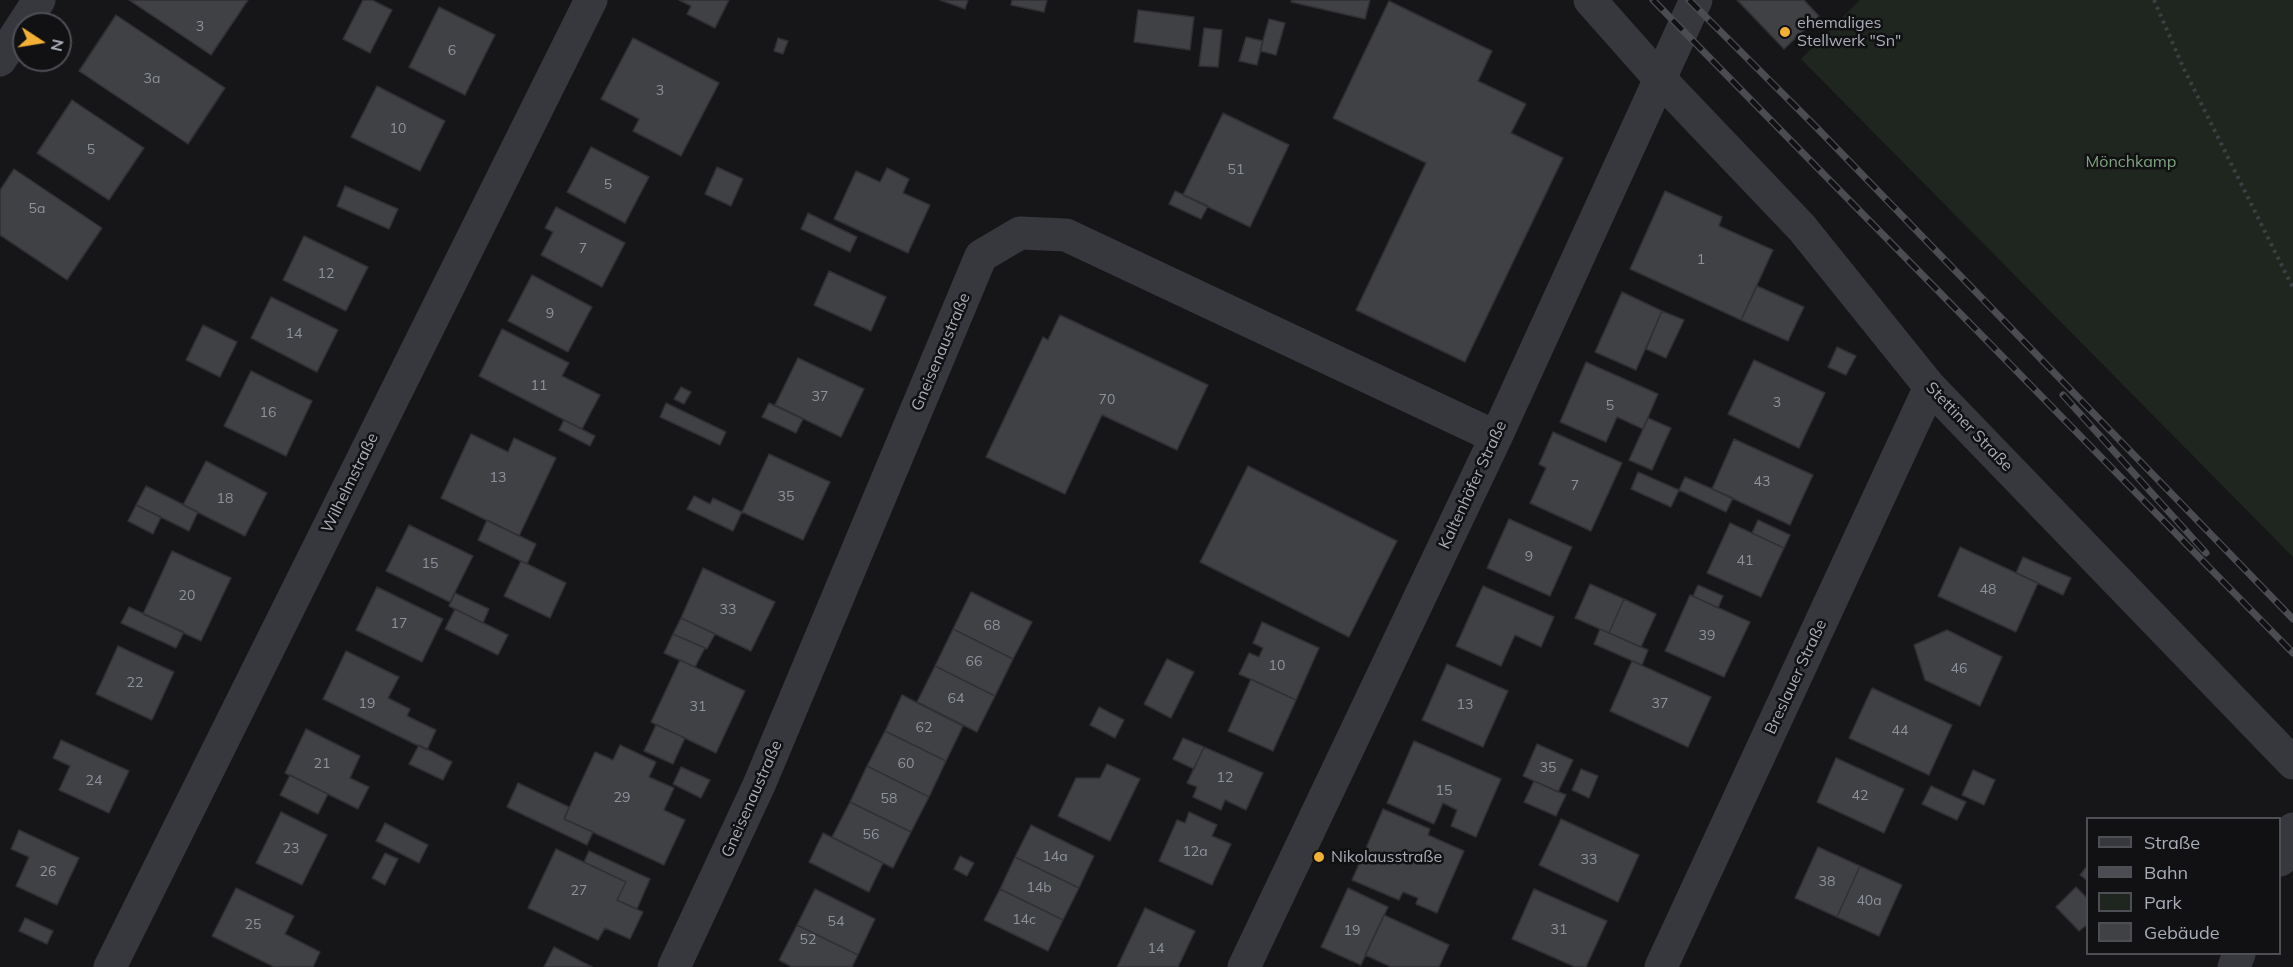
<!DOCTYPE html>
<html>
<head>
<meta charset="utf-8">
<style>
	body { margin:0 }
	#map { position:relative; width:2293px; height:967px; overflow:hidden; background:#161618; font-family:Mulish,sans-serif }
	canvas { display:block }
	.legend { position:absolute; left:2086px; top:817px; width:195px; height:138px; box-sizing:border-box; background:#111113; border:2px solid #4d4f55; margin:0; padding:8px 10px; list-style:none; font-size:18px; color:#a8adb8 }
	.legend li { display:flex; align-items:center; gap:12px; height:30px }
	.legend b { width:30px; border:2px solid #4d4f55 }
	.north { position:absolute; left:12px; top:12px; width:60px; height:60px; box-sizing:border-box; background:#111113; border:2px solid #4d4f55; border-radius:50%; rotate:102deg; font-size:16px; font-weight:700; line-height:24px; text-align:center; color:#a8adb8 }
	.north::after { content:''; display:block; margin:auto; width:21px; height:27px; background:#f2b134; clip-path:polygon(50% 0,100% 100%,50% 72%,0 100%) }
</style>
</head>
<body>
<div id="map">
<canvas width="2293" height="967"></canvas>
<ul class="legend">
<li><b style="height:8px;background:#37383d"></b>Straße</li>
<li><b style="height:8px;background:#4a4c52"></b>Bahn</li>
<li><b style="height:16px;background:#1e261f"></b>Park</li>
<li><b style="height:16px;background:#404145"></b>Gebäude</li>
</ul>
<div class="north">N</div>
</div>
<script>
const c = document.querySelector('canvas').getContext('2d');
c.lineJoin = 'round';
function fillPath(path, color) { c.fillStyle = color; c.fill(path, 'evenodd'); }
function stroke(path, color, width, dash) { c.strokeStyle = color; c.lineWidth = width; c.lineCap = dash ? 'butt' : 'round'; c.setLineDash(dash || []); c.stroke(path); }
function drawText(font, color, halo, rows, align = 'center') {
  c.font = font + ' Mulish,sans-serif'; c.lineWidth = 5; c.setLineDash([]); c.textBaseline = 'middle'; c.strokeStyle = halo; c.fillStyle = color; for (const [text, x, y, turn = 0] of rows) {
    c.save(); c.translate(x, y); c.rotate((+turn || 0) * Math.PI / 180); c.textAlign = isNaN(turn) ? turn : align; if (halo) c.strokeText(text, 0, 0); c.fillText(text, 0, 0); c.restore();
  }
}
fillPath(new Path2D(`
	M1860 0H2293V557L1801 59Z`), '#1e261f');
const building = new Path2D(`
	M129 0H248L211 55Z
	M363 0H372L392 10 370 53 343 39Z
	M679 0H729L715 28 687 14 691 6Z
	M940 0H968L965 9Z
	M1012 0H1047L1044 12 1011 5Z
	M1292 0H1370L1365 19 1291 2Z
	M1737 0H1804L1819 16 1784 49Z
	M1389 1 1492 51 1478 81 1526 104 1511 133 1563 158 1465 362 1356 310 1426 163 1333 118Z
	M439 7 495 35 465 95 409 67Z
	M1138 10 1194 17 1190 50 1134 42Z
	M116 15 225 88 188 144 79 71Z
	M1269 19 1285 23 1276 55 1260 51Z
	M1204 28 1222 30 1218 67 1199 66Z
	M1246 37 1263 41 1257 65 1239 61Z
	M633 38 719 83 681 156 633 131 639 119 601 99Z
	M778 38 788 41 783 54 774 51Z
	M377 86 445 121 420 171 351 137Z
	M72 100 144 148 109 200 37 153Z
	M1223 113 1289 145 1250 227 1183 195Z
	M591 147 649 177 625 223 567 192Z
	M717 167 743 179 731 206 705 194Z
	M887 168 909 179 903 193 930 205 908 253 834 219 856 171 880 182Z
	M14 169 102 228 67 280 0 235V190Z
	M345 186 398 209 389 229 337 206Z
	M1175 191 1208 206 1201 219 1169 204Z
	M1665 191 1722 217 1719 226 1773 250 1741 320 1630 269Z
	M556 207 625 243 602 287 541 255 553 232 545 228Z
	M808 213 857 237 850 252 801 229Z
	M304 236 368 267 346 311 283 280Z
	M829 271 886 297 871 331 814 305Z
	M532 275 592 307 568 352 508 321Z
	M1757 286 1804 307 1788 341 1741 320Z
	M1622 292 1662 311 1636 370 1595 352Z
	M271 297 338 330 317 372 251 338Z
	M1662 311 1684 320 1666 358 1646 349Z
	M1060 315 1208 385 1177 450 1102 415 1065 494 986 457 1043 337 1048 340Z
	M203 325 237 342 220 377 186 360Z
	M502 329 569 363 562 376 600 395 582 429 479 376Z
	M1837 347 1856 356 1846 375 1828 367Z
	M798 358 864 389 841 437 775 405Z
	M1754 360 1825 393 1799 448 1728 414Z
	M1586 362 1658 394 1643 429 1617 417 1606 442 1560 422Z
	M251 371 312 401 286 456 224 426Z
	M681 387 691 392 684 404 674 399Z
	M666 403 726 432 720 445 660 417Z
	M769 403 803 419 796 433 762 417Z
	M1648 418 1671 428 1652 470 1629 460Z
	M564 420 595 436 590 446 559 430Z
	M1553 432 1622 463 1591 531 1530 503 1546 468 1539 464Z
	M471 434 508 452 514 438 556 458 519 536 441 498Z
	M1734 439 1813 475 1790 525 1712 489Z
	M769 454 830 482 803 540 742 512Z
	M206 461 267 493 245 536 183 505Z
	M1248 466 1397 541 1349 637 1200 562Z
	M1638 472 1679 490 1671 507 1631 489Z
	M1685 477 1733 498 1726 512 1679 490Z
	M146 486 198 512 189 531 136 505Z
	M694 496 710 504 713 498 742 512 733 531 687 509Z
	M136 505 161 517 153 534 128 521Z
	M1509 519 1572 547 1550 596 1487 568Z
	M487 520 536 544 527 564 478 540Z
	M1758 520 1790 535 1784 548 1752 533Z
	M1730 523 1784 548 1761 597 1707 573Z
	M409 525 473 556 450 602 386 571Z
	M1960 547 2038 583 2016 632 1938 596Z
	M172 551 231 578 201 641 143 614Z
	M2023 557 2071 578 2063 595 2016 573Z
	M521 561 566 583 550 618 504 596Z
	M703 568 775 602 751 651 681 618Z
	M1590 584 1624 599 1609 633 1575 618Z
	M1698 585 1723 596 1718 608 1693 596Z
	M1483 586 1554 617 1541 647 1515 635 1501 666 1456 646Z
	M377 587 443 619 422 662 356 630Z
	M971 592 1032 622 1013 659 953 629Z
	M455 593 489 609 483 623 449 606Z
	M1690 595 1750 622 1724 677 1665 651Z
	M1624 599 1656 614 1641 647 1609 633Z
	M129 607 184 632 176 648 121 623Z
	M455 609 508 635 498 655 445 629Z
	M681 618 715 634 707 649 673 634Z
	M1262 622 1319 648 1296 700 1239 674 1249 653 1259 657 1263 648 1253 643Z
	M953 629 1013 659 995 696 935 666Z
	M1600 629 1648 650 1642 665 1594 644Z
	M1947 630 2002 657 1980 706 1925 680 1914 645Z
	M673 634 705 648 695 667 664 653Z
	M118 646 174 672 152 720 96 694Z
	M346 651 399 677 388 698 410 709 407 716 436 730 427 750 323 699Z
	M1167 659 1194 672 1171 718 1144 704Z
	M680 660 745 691 716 753 651 722Z
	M1632 661 1711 697 1688 747 1610 711Z
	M1447 664 1508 691 1483 747 1422 720Z
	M935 666 995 696 977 732 917 702Z
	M1251 679 1296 700 1273 751 1228 731Z
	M1872 688 1952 725 1929 775 1849 738Z
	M902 695 963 726 946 761 885 731Z
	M1099 707 1124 720 1115 738 1090 725Z
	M656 725 685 738 673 764 644 751Z
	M306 729 360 756 350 778 369 787 358 809 285 773Z
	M885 731 946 761 929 797 867 766Z
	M1183 738 1204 747 1194 769 1173 759Z
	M61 740 129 771 109 813 59 790 70 766 53 758Z
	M1414 741 1501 779 1476 837 1451 826 1457 810 1443 803 1434 824 1387 803Z
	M1537 744 1573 760 1558 792 1523 776Z
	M419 745 452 762 443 780 409 764Z
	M620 745 656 762 649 777 674 788 664 810 685 820 664 865 564 819 595 752 613 760Z
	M1204 747 1263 773 1246 810 1225 800 1221 810 1193 797 1197 787 1187 783Z
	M1836 758 1904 789 1884 833 1817 802Z
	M1107 764 1140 779 1110 841 1058 816 1076 778H1100Z
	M867 766 929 797 911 832 850 802Z
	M681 767 710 780 701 798 673 784Z
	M1581 769 1598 776 1589 798 1572 790Z
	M1973 770 1995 780 1984 805 1962 795Z
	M290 775 328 794 318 814 280 795Z
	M1534 781 1566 795 1556 816 1524 802Z
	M518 783 569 807 564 819 593 832 587 845 507 807Z
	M1931 786 1966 802 1957 820 1922 804Z
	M850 802 911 832 893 868 832 837Z
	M1383 809 1430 829 1428 835 1464 851 1437 913 1416 904 1418 898 1403 892 1399 900 1352 880Z
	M281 812 327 835 302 885 256 863Z
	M1189 812 1217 825 1212 836 1231 844 1212 885 1159 861 1177 820 1185 823Z
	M1561 819 1639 855 1618 902 1539 865Z
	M385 823 428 845 419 863 376 841Z
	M1031 825 1094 856 1079 888 1015 857Z
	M19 830 79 858 57 905 16 886 29 857 11 849Z
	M823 833 883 863 869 892 809 862Z
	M1818 847 1860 866 1837 917 1795 898Z
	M556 849 626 882 617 900 643 912 630 939 605 928 598 940 528 908Z
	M589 851 650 879 637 909 617 900 626 882 584 862Z
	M385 853 398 859 385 885 372 878Z
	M960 856 974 863 967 876 954 869Z
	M1015 857 1079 888 1063 920 1000 889Z
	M2088 865V881L2080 875Z
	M1860 866 1902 885 1879 936 1837 917Z
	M2076 887 2088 899V924L2079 931 2056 907Z
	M236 888 294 916 285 934 320 952 313 967H274L212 936Z
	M1348 888 1388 907 1361 965 1321 947Z
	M815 889 875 919 858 955 797 925Z
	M1000 889 1063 920 1048 951 984 920Z
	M1534 889 1607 921 1586 967H1575L1512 939Z
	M1145 908 1195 931 1178 967H1117Z
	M1384 915 1449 945 1439 967H1391L1365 955Z
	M25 918 53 931 47 944 19 931Z
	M797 925 858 955 852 967H792L779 960Z
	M554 947 592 967H544Z`);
fillPath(building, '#404145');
stroke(building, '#303034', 1.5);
stroke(new Path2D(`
	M2154 0 2183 67 2293 288`), '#3d3f44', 4, [3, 4.5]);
stroke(new Path2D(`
	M1590 0 1660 79 1802 228 1930 387 2293 763
	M0 60 39 0
	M2280 860 2293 829
	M110 967 591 0
	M674 967 759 785 981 256 1020 233 1066 235 1496 437
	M1244 967 1496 437 1696 0
	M1661 967 1930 387
	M2234 967 2239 954`), '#37383d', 33);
const rail = new Path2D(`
	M1653 0 2293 653
	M1689 0 1817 128 2293 619
	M2063 395 2206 553`);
stroke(rail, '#4a4c52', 7);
stroke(rail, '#111113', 4.5, [14]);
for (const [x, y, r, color] of [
	[1785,32,6,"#f2b134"],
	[1319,857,6,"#f2b134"]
]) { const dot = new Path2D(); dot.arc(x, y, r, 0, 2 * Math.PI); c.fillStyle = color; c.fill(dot); stroke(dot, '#111113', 2); }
drawText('14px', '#8e929b', null, [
	["3",200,27],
	["6",452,51],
	["3a",152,79],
	["3",660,91],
	["10",398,129],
	["5",91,150],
	["51",1236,170],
	["5",608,185],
	["5a",37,209],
	["7",583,249],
	["1",1701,260],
	["12",326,274],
	["9",550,314],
	["14",294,334],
	["11",539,386],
	["37",820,397],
	["70",1107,400],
	["3",1777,403],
	["5",1610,406],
	["16",268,413],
	["13",498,478],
	["43",1762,482],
	["7",1575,486],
	["35",786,497],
	["18",225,499],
	["9",1529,557],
	["41",1745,561],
	["15",430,564],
	["48",1988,590],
	["20",187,596],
	["33",728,610],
	["17",399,624],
	["68",992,626],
	["39",1707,636],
	["66",974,662],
	["10",1277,666],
	["46",1959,669],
	["22",135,683],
	["64",956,699],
	["19",367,704],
	["37",1660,704],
	["13",1465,705],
	["31",698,707],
	["62",924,728],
	["44",1900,731],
	["21",322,764],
	["60",906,764],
	["35",1548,768],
	["12",1225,778],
	["24",94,781],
	["15",1444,791],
	["42",1860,796],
	["29",622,798],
	["58",889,799],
	["56",871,835],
	["23",291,849],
	["12a",1195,852],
	["14a",1055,857],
	["33",1589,860],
	["26",48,872],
	["38",1827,882],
	["14b",1039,888],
	["27",579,891],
	["40a",1869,901],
	["14c",1024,920],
	["54",836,922],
	["25",253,925],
	["31",1559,930],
	["19",1352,931],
	["52",808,940],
	["14",1156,949]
]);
drawText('16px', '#a8adb8', '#111113', [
	["ehemaliges",1797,23],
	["Stellwerk \"Sn\"",1797,41],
	["Nikolausstraße",1331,857]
], 'left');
drawText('16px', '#7fa381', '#111113', [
	["Mönchkamp",2131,162]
]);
drawText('16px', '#a8adb8', '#111113', [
	["Gneisenaustraße",941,352,-67],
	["Stettiner Straße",1969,427,46],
	["Wilhelmstraße",350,483,-64],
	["Kaltenhöfer Straße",1473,485,-65],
	["Breslauer Straße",1796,677,-65],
	["Gneisenaustraße",752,799,-66]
]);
</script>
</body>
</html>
